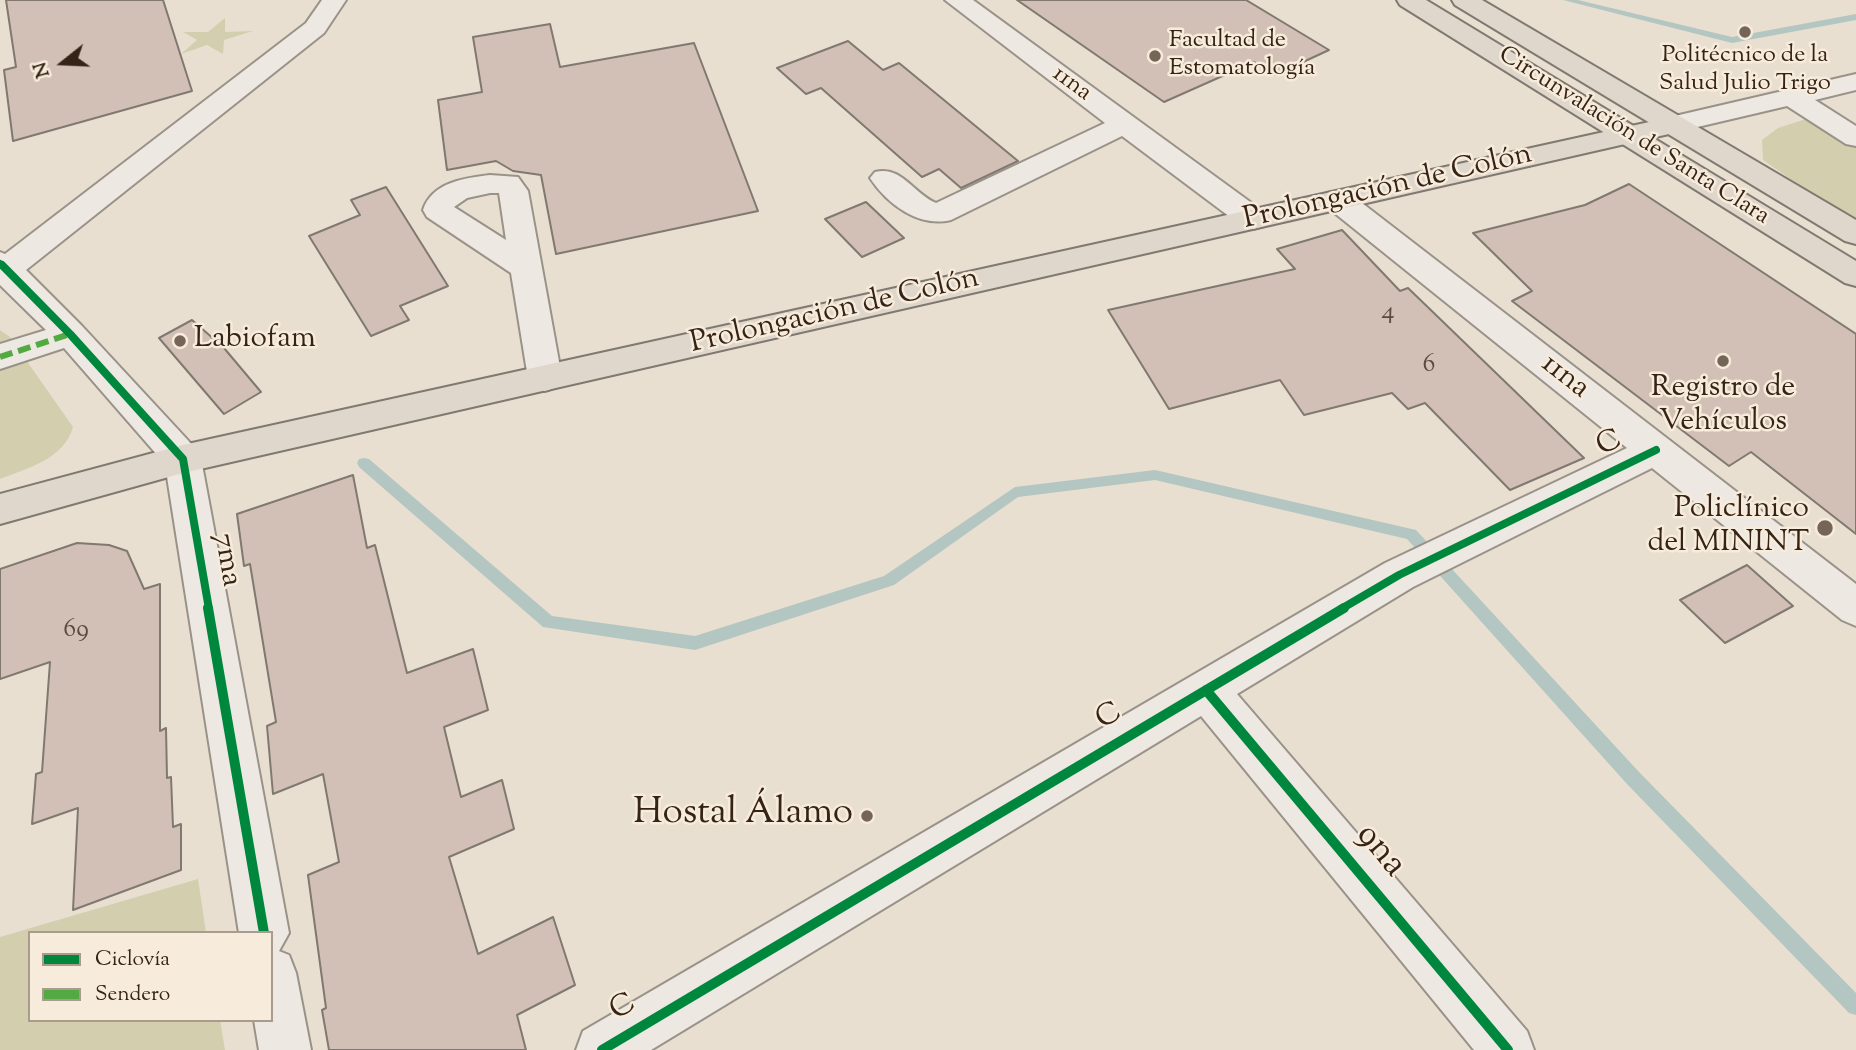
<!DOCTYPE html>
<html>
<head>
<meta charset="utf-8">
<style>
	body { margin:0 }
	#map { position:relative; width:1856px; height:1050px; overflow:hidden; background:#e8dfd1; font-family:"Sorts Mill Goudy",serif }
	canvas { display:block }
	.legend { position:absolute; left:28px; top:931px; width:245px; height:91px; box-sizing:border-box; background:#f7ecdb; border:2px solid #a99c8d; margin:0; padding:9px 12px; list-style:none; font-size:21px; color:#352317 }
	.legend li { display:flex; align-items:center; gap:14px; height:35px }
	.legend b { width:35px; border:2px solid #a99c8d }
	.north { position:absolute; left:28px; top:28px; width:70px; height:70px; -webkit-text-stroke:5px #f7ecdb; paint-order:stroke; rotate:252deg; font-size:19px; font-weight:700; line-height:28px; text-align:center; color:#352317 }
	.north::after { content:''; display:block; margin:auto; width:24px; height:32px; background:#352317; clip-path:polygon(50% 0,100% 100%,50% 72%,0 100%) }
</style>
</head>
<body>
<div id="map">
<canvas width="1856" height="1050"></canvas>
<ul class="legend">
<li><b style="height:9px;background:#00873e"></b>Ciclovía</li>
<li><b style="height:9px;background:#54aa42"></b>Sendero</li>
</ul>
<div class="north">N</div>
</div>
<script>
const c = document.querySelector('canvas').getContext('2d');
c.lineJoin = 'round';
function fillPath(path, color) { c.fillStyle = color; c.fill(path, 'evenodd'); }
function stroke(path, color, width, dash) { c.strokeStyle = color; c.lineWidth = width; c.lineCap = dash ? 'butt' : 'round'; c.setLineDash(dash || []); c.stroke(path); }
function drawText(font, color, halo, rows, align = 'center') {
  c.font = font + ' "Sorts Mill Goudy",serif'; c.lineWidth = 5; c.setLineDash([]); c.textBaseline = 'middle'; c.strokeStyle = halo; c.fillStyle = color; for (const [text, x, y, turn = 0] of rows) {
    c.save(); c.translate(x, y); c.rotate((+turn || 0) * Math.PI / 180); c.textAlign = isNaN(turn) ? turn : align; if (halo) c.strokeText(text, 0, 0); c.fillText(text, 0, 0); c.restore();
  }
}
fillPath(new Path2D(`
	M225 18V32L253 31 224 40 223 54 207 45 181 54 197 40 183 32H208Z
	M1806 119 1824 125 1856 146V220L1815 196 1763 160 1762 140 1778 128Z
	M0 330 10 337 73 427C64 459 28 468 0 479Z
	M198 879 206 933H30V1020H220L225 1050H0V937Z`), '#d3ceae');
fillPath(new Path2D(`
	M1563 0H1578L1732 37 1856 14V20L1732 43Z
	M364 458 369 459 552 616 695 636 884 576 1015 487 1155 470 1416 530 1639 772 1856 993V1015L1849 1013 1627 784 1407 539 1155 480 1018 497 894 585 695 650 543 627 359 467 357 463 359 459Z`), '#b3c6c1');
const building = new Path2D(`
	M6 0H163L192 91 13 141 4 70 16 67Z
	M1017 0H1246L1329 50 1275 75 1254 62 1164 102Z
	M550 24 560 67 694 43 758 211 556 254 541 175 513 171 496 161 447 170 438 100 482 92 473 37Z
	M848 41 883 70 899 63 1018 161 961 188 939 169 922 177 821 88 806 94 777 68Z
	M1629 184 1856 334V534L1751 452 1729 466 1512 301 1532 291 1473 233 1585 205Z
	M386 187 448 286 400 306 409 320 371 336 309 236 360 215 351 200Z
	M866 202 904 238 862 257 825 219Z
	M1342 230 1400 291 1408 288 1584 458 1510 490 1425 403 1408 409 1392 393 1304 415 1280 380 1169 409 1108 310 1295 269 1277 249Z
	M192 320 224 348 261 392 224 414 159 338Z
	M353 475 367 548 375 545 407 673 473 649 488 710 444 727 461 797 502 780 514 829 449 857 478 954 553 917 575 985 517 1015 526 1050H329L322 1010 326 1008 308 875 339 862 323 774 273 794 267 726 276 722 250 564 244 566 237 514Z
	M77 543 109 545 127 551 144 589 160 584V731L166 728 167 778 171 777 173 827 181 824V870L73 910 78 808 32 824 36 774 42 772 50 662 0 679V569Z
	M1747 565 1793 606 1725 643 1680 600Z`);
fillPath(building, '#d2c0b6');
stroke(building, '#807970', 2);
const minor = new Path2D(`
	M322 0H346L324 33 26 270 82 326 196 449 201 459 289 933 279 951 289 955 296 973 311 1050H259L254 1020H271V933H239L165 464 64 348 0 369V344L46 330 0 285V252L5 254 306 23Z
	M945 0H973L1264 212 1268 219 1264 226 1253 229 1242 226 1122 136 951 220C919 228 887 204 870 178L875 172C901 165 913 193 936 203L1105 123Z
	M1856 74V90L1815 100 1856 126V146L1846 144 1787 106 1672 133 1662 131 1658 125 1662 119Z
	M490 175 518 177 528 191 562 378 557 387 545 391 533 387 528 378 511 273 427 217 423 210C432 182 465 178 490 175ZM490 193H499L506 240 454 207 467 198Z
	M1338 191 1349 193 1856 584V626L1842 620 1652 468 1413 587 1237 694 1527 1031 1534 1050H1474L1201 716 651 1050H576L583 1031 1385 563 1627 448 1327 207 1323 200 1327 193Z`);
const major = new Path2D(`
	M1672 117 1682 119 1686 125 1682 131 183 473 0 524V494L183 445Z`);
const highway = new Path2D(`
	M1397 0H1426L1856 261V286L1845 283 1400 5Z
	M1452 0H1482L1856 220V244L1845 241 1455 5Z`);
stroke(minor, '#999289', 4);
stroke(major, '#807970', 4);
stroke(highway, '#807970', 4);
fillPath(minor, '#ede8e1');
fillPath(major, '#e0d7cc');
fillPath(highway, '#e0d7cc');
stroke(new Path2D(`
	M0 357 70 334`), '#54aa42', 6, [13, 6]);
stroke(new Path2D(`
	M0 263 4 267`), '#00873e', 6);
stroke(new Path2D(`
	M2 265 70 334 183 459 209 609
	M1341 609 1399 575 1656 450`), '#00873e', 8);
stroke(new Path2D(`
	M208 608 264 933
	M1206 690 1508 1050
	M602 1050 1344 608`), '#00873e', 10);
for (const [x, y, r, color] of [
	[1745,32,7,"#746558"],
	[1155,56,7,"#746558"],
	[180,341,7,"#746558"],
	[1723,361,7,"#746558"],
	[1825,528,9,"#746558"],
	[867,816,7,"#746558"]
]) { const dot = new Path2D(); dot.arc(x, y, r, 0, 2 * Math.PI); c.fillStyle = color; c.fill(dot); stroke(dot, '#f7ecdb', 2.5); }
drawText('24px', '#352317', '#f7ecdb', [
	["Facultad de",1169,42],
	["Estomatología",1169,70],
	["Politécnico de la",1745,57,"center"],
	["Salud Julio Trigo",1745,85,"center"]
], 'left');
drawText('24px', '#352317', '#f7ecdb', [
	["11na",1071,85,36],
	["Circunvalación de Santa Clara",1633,137,32]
]);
drawText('26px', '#5c4a3f', null, [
	["4",1388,314],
	["6",1429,367],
	["69",76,632]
]);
drawText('30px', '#352317', '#f7ecdb', [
	["Prolongación de Colón",1388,189,-13],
	["Prolongación de Colón",835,313,-13],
	["11na",1564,378,38],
	["C",1610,445,-25],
	["7ma",225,560,80],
	["C",1110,718,-31],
	["C",624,1009,-31]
]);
drawText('30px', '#352317', '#f7ecdb', [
	["Labiofam",194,341],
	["Registro de",1723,390,"center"],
	["Vehículos",1723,424,"center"],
	["Policlínico",1809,511,"right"],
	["del MININT",1809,545,"right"]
], 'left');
drawText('37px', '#352317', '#f7ecdb', [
	["Hostal Álamo",853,816]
], 'right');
drawText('37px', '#352317', '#f7ecdb', [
	["9na",1379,852,50]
]);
</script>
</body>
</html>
